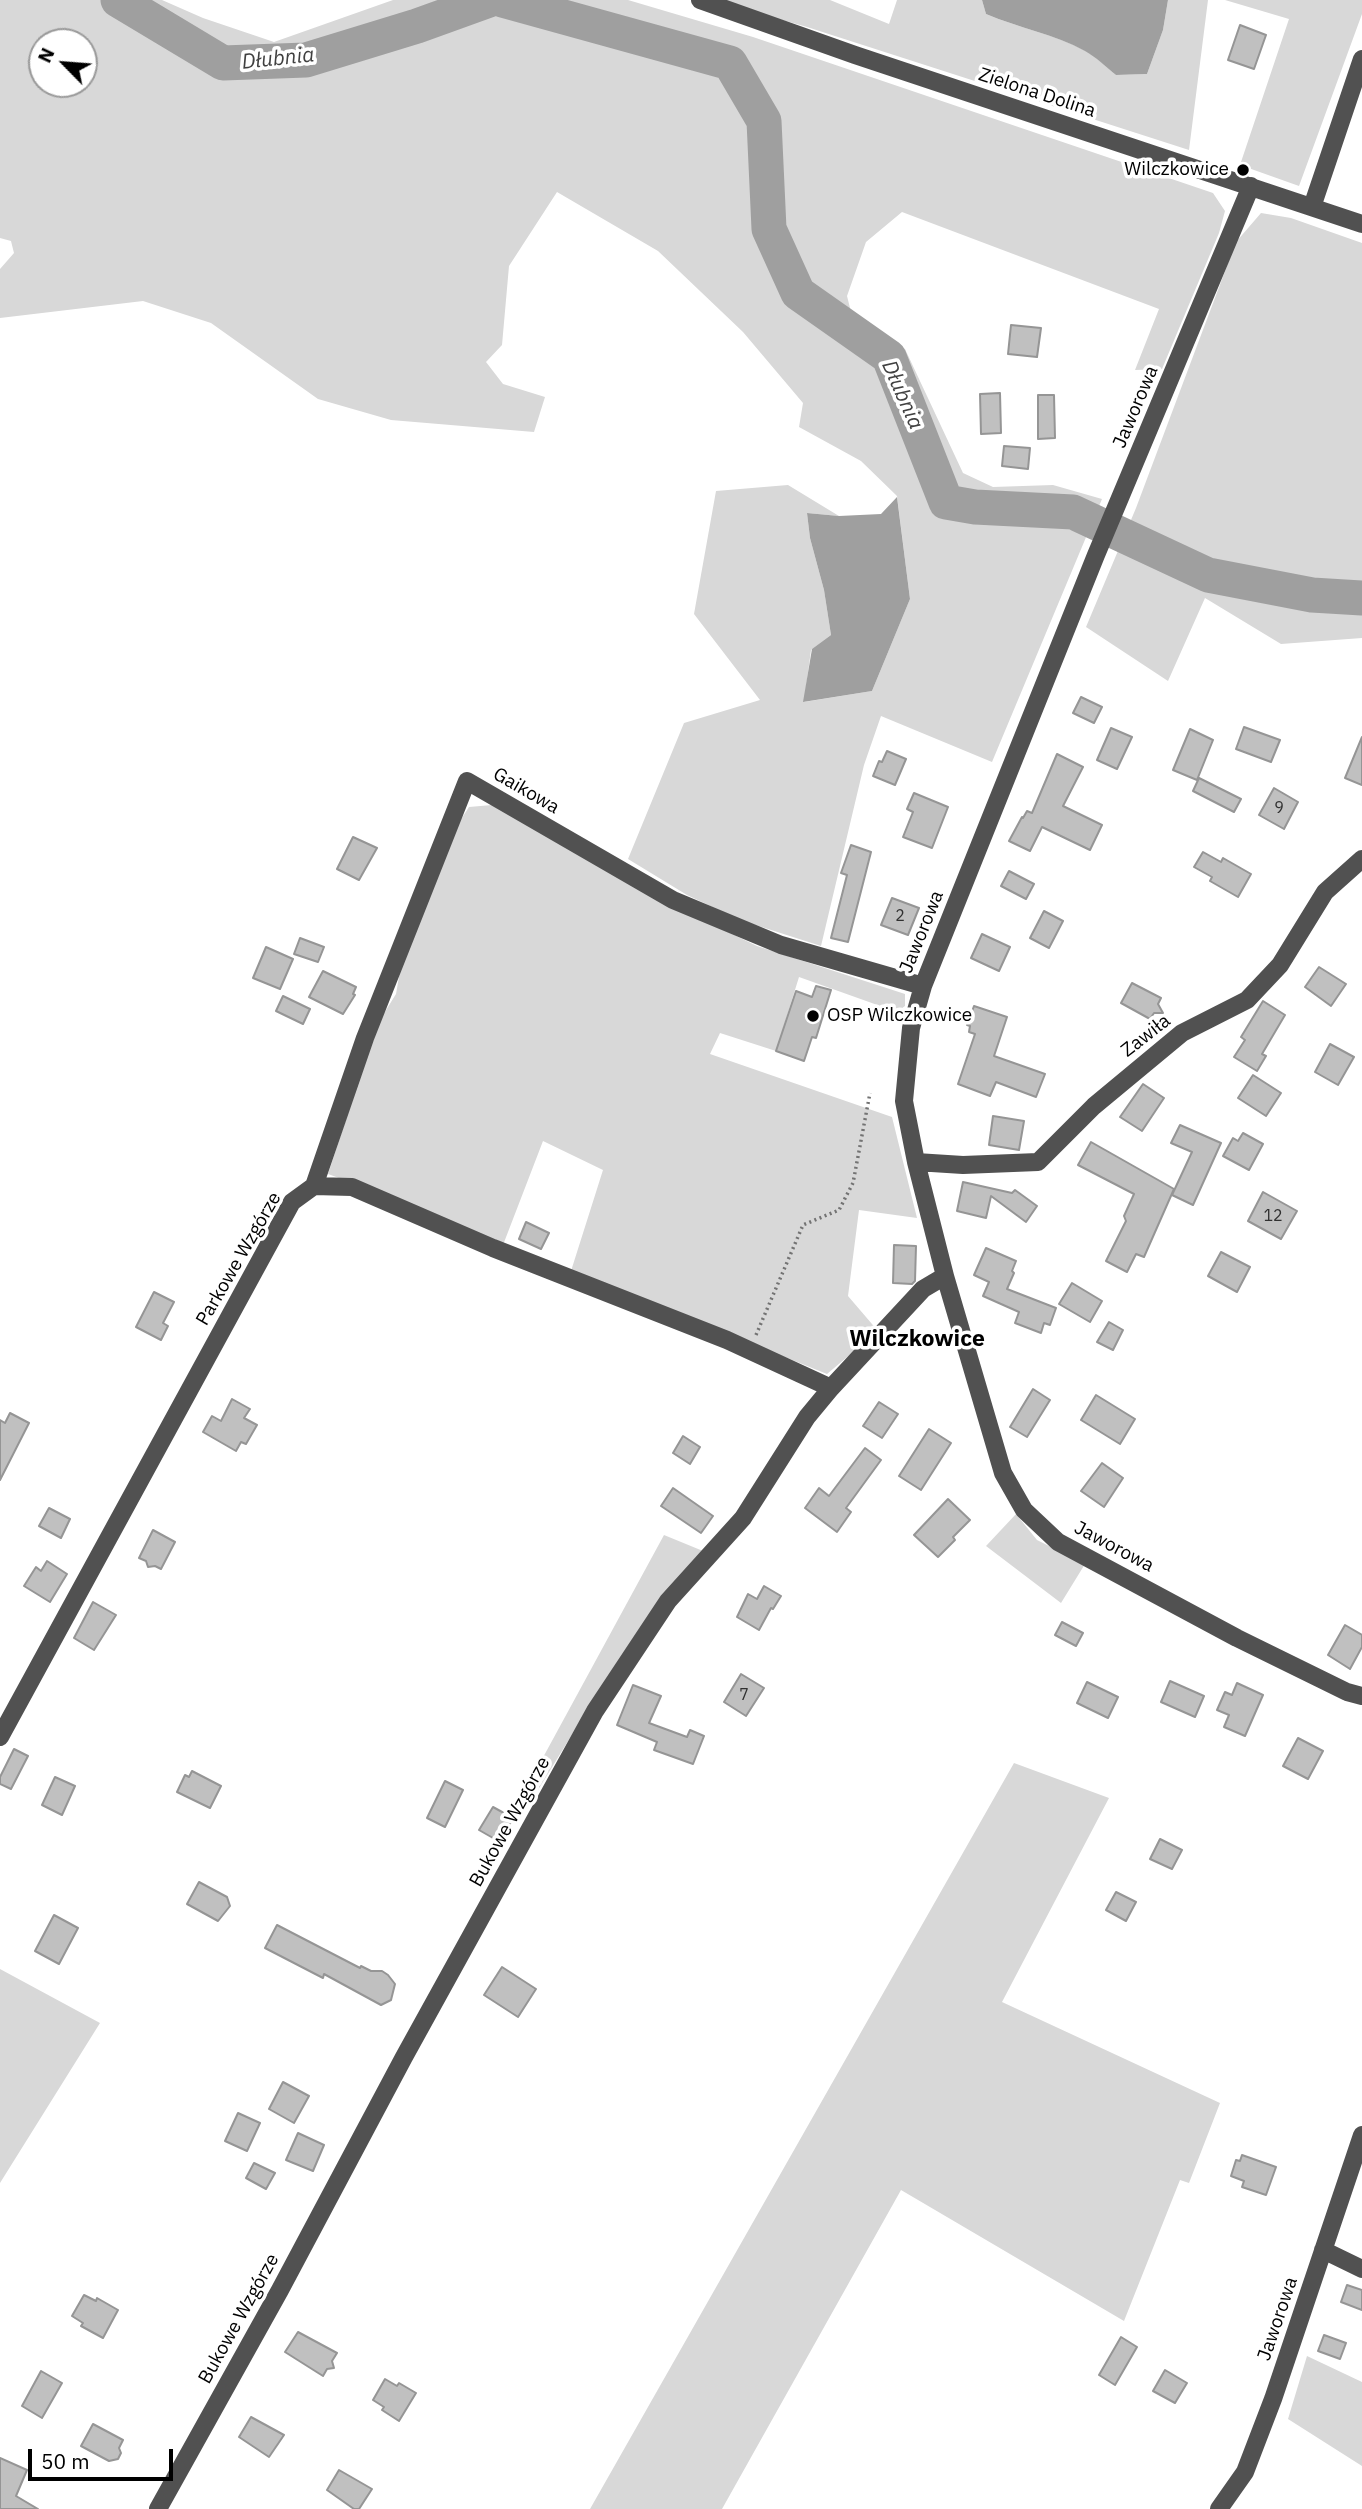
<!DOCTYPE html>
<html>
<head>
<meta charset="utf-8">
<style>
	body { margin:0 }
	#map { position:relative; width:1362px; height:2509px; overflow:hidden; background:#fff; font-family:"IBM Plex Sans",sans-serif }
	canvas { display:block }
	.north { position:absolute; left:28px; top:28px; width:70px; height:70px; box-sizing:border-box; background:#fff; border:2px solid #999; border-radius:50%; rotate:295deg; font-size:19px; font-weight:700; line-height:28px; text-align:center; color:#000 }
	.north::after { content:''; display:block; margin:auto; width:24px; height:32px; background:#000; clip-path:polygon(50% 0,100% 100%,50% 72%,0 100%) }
	.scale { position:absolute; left:28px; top:2449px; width:145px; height:32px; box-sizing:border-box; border:4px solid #000; border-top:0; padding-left:9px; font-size:21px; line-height:24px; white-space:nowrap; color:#000; -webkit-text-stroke:5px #fff; paint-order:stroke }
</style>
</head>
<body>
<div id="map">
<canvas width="1362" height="2509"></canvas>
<div class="north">N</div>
<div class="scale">50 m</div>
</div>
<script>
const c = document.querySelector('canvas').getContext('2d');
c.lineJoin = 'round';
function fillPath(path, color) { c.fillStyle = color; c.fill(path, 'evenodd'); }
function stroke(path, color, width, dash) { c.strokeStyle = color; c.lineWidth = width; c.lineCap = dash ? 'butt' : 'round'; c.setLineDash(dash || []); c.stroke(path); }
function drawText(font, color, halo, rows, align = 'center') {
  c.font = font + ' "IBM Plex Sans",sans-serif'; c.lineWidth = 7; c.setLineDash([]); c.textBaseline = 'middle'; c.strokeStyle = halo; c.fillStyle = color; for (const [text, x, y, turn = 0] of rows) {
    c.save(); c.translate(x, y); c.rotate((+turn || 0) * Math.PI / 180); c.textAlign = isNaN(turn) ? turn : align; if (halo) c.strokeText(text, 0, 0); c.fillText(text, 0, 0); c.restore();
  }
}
fillPath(new Path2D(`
	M0 0H162L203 18 274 42 393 0H628L753 37 1213 193 1225 211 1219 233 1162 369 1135 370 1159 309 902 212 866 242 847 296 851 312 905 349 963 473 993 487 1053 485 1102 499 992 762 881 716 864 765 821 946 740 920 687 895 628 859 684 723 760 700 694 614 716 491 788 485 839 516 807 513 810 538 824 590 831 635 811 650 804 702 872 691 910 599 897 496 861 461 799 427 803 403 743 332 658 251 557 192 509 266 502 345 486 362 503 384 545 397 534 432 391 420 318 399 211 323 143 301 0 318V269L14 253 11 241 0 238ZM42 42H84V84H42Z
	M712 0H830L889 24 897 0H982L986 14C1019 28 1054 34 1086 51 1097 57 1106 67 1116 75L1147 74 1163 30 1168 0H1208L1189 150 807 27Z
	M1225 0H1362V14L1299 186 1240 165 1289 19Z
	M1261 213 1291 218 1362 243V638L1281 644 1205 598 1168 681 1086 627 1136 508 1236 242Z
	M492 805 676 907 757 946 905 994V1006L897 1012 799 977 776 1051 720 1033 710 1054 892 1117 917 1218 859 1210 848 1296 878 1331 827 1374 571 1271 603 1170 543 1141 503 1245 394 1198 328 1174 378 1023 396 994 400 971 454 830 469 807Z
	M1016 1514 1037 1540 1085 1564 1061 1603 986 1546Z
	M664 1535 703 1551 606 1679 538 1790 528 1785Z
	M1014 1763 1109 1798 1002 2002 1220 2103 1189 2183 1180 2180 1124 2321 901 2190 722 2509H590Z
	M0 1969 100 2023 0 2183Z
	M1307 2356 1362 2382V2466L1288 2419Z`), '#d8d8d8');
fillPath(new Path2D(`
	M982 0H1168L1163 30 1147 74 1116 75C1106 67 1096 57 1085 51 1054 34 1019 28 986 14Z
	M897 497 910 599 872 691 803 702 812 649 831 635 824 590 810 538 807 513 839 516 881 514Z`), '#9f9f9f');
stroke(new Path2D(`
	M118 0 223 63 306 60 417 26 489 0
	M502 0 730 63 764 121 769 229 798 293 889 357 946 502 975 507 1073 512 1208 575 1312 595 1362 598`), '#9f9f9f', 35);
const building = new Path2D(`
	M1240 25 1266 35 1254 69 1228 60Z
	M1011 325 1041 328 1037 357 1008 354Z
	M1000 393 1001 433 981 434 980 394Z
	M1038 395H1054L1055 438 1038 439Z
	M1004 446 1030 448 1028 469 1002 466Z
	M1081 697 1102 707 1094 723 1073 713Z
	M1244 727 1280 740 1271 762 1236 749Z
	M1111 728 1132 737 1117 769 1097 760Z
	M1190 729 1213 740 1197 780 1173 770Z
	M1362 737V785L1345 778Z
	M887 751 906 759 895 785 873 776 879 761 882 762Z
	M1057 754 1083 767 1063 806 1102 825 1090 850 1042 827 1030 851 1009 841 1022 817 1023 818 1027 811 1032 813Z
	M1199 778 1241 799 1234 812 1193 791Z
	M1274 788 1298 802 1284 829 1259 815Z
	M914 793 948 807 932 848 903 837 913 812 907 809Z
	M353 837 377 848 359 880 337 869Z
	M851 845 871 852 848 942 831 938 847 875 841 873Z
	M1203 852 1221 862 1223 858 1251 874 1238 897 1210 881 1212 877 1194 867Z
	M1009 871 1034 884 1026 899 1001 886Z
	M892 898 919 908 908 935 881 925Z
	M1044 911 1063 921 1049 948 1030 938Z
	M982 934 1010 947 999 971 971 958Z
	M300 938 324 947 318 962 294 954Z
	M266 947 293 959 280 989 253 978Z
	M1319 967 1346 984 1331 1006 1305 987Z
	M323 971 356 987 353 994 355 995 343 1014 309 997Z
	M1132 983 1161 998 1158 1004 1163 1013H1154L1150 1019 1121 1003Z
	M816 986 831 990 816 1038 812 1037 804 1061 776 1051 796 991 812 997Z
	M283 996 310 1009 303 1024 276 1011Z
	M1263 1001 1285 1015 1262 1054 1266 1056 1257 1071 1234 1057 1245 1040 1241 1037Z
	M974 1006 1007 1017 994 1056 1045 1074 1036 1097 996 1082 990 1096 958 1084 975 1034 969 1032 970 1026 967 1025Z
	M1330 1044 1354 1057 1338 1085 1315 1072Z
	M1253 1075 1281 1093 1266 1116 1238 1098Z
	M1143 1084 1164 1098 1142 1131 1120 1117Z
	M993 1116 1024 1121 1019 1150 989 1145Z
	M1180 1125 1221 1143 1193 1205 1172 1195 1192 1152 1171 1143Z
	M1243 1133 1263 1144 1249 1170 1223 1156 1233 1138 1238 1141Z
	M1091 1142 1174 1189 1144 1257 1136 1254 1127 1272 1106 1261 1126 1221 1124 1216 1134 1194 1078 1165Z
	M963 1182 1012 1193 1015 1190 1037 1206 1026 1222 991 1196 986 1218 957 1211Z
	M1263 1192 1297 1211 1281 1239 1248 1221Z
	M526 1222 549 1233 541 1249 519 1239Z
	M894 1245 916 1246 915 1281 912 1284 893 1283Z
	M986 1248 1016 1261 1012 1271 1014 1273 1007 1289 1056 1308 1050 1325 1044 1323 1041 1333 1015 1323 1019 1312 983 1296 989 1282 974 1275Z
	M1221 1252 1250 1267 1237 1292 1208 1276Z
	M1072 1283 1102 1301 1090 1322 1059 1304Z
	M154 1292 174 1302 163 1323 168 1326 161 1340 136 1327Z
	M1109 1322 1123 1330 1113 1350 1097 1342Z
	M1033 1389 1050 1400 1027 1437 1010 1427Z
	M1096 1395 1135 1419 1120 1444 1081 1420Z
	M232 1399 250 1409 244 1418 257 1425 246 1444 241 1442 236 1451 203 1432 212 1416 221 1421Z
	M879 1402 898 1414 882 1438 863 1426Z
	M10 1413 29 1423 0 1480V1420L5 1423Z
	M929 1429 951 1443 921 1490 899 1476Z
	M683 1436 700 1447 690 1464 673 1453Z
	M865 1448 881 1460 846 1508 851 1512 837 1532 805 1508 819 1488 829 1496Z
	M1102 1463 1123 1478 1104 1507 1081 1491Z
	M673 1488 713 1516 701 1533 661 1506Z
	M948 1499 970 1520 953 1537 955 1540 938 1557 914 1535Z
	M49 1508 70 1519 61 1538 39 1526Z
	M153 1530 175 1542 161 1569 155 1566 148 1567 146 1561 139 1558Z
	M47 1561 67 1574 50 1602 24 1586 36 1567 41 1571Z
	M764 1586 781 1596 773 1609 771 1608 759 1630 737 1617 748 1594 757 1599Z
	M93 1602 116 1615 94 1650 74 1638Z
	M1062 1622 1083 1633 1076 1646 1055 1635Z
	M1345 1625 1362 1635V1647L1350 1669 1328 1655Z
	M741 1674 764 1688 746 1716 724 1702Z
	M1170 1681 1204 1696 1195 1717 1161 1702Z
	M1087 1682 1118 1697 1108 1718 1077 1703Z
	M1237 1683 1263 1695 1245 1736 1224 1727 1229 1715 1217 1710 1225 1692 1232 1695Z
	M633 1685 661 1696 649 1723 687 1737 690 1730 704 1736 693 1764 654 1750 657 1742 617 1725Z
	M1298 1738 1323 1751 1308 1779 1283 1766Z
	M14 1749 28 1756 11 1789 0 1784V1777Z
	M192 1771 221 1786 210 1808 177 1792 185 1775 189 1777Z
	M55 1777 75 1786 62 1815 42 1805Z
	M445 1781 463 1790 445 1827 427 1818Z
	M493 1807 513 1818 500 1842 479 1830Z
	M1160 1839 1182 1850 1172 1869 1150 1859Z
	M199 1882 227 1897 230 1906 218 1921 187 1904Z
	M1116 1892 1136 1902 1126 1921 1106 1910Z
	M54 1915 78 1928 59 1964 35 1951Z
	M277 1925 360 1968 361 1966 371 1971H382L388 1975 395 1984 391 2000 381 2005 324 1974 323 1978 265 1948Z
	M502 1967 536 1989 518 2017 484 1995Z
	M283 2082 309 2096 294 2123 269 2109Z
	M238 2113 260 2123 247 2151 225 2141Z
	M298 2133 324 2145 313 2171 286 2160Z
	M1242 2155 1276 2167 1266 2195 1242 2187 1244 2181 1231 2176 1236 2160 1240 2161Z
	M254 2163 275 2173 266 2189 246 2178Z
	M1347 2285 1362 2290V2310L1341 2302Z
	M84 2295 96 2301 97 2298 118 2310 103 2338 81 2326 83 2323 72 2316Z
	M298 2332 337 2353 332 2361 334 2368 327 2369 323 2376 285 2352Z
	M1324 2335 1346 2343 1340 2359 1318 2351Z
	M1121 2337 1137 2347 1115 2385 1099 2375Z
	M1165 2370 1187 2383 1175 2403 1153 2391Z
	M41 2371 62 2383 42 2418 22 2406Z
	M385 2379 397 2386 399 2383 416 2393 399 2421 382 2410 384 2407 373 2400Z
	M251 2417 284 2435 269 2457 239 2437Z
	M93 2424 123 2440 119 2448 121 2453 118 2459 109 2461 81 2446Z
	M0 2458 27 2470 16 2496 38 2509H0Z
	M339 2470 372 2489 359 2509H354L327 2490Z`);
fillPath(building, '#c0c0c0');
stroke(building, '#959595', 2);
stroke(new Path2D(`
	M756 1335 803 1225 839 1210 853 1183 870 1093`), '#737373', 3.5, [2, 3.5]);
stroke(new Path2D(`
	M700 0 855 55 1362 224
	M1251 186 1096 555 923 986 911 1028 904 1101 916 1162 945 1276 1003 1473 1024 1510 1058 1542 1237 1638 1347 1692 1362 1696
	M1312 207 1362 59
	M916 1162 963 1165 1038 1162 1094 1106 1182 1033 1247 1000 1280 965 1325 892 1362 859
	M314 1186 365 1038 467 781 673 900 781 945 923 986
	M0 1737 292 1202 314 1186 352 1187 493 1248 727 1340 831 1388
	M1323 2250 1362 2269
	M158 2509 280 2290 404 2057 595 1711 668 1601 743 1518 807 1417 831 1388 923 1289 945 1276
	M1219 2509 1245 2472 1273 2399 1362 2135`), '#515151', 18);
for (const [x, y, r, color] of [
	[1243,170,7,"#000"],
	[813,1016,7,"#000"]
]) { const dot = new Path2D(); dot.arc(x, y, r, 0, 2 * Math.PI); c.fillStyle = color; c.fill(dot); stroke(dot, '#fff', 2.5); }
drawText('16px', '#303030', null, [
	["9",1279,808],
	["2",900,916],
	["12",1273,1216],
	["7",744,1695]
]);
drawText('19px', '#000', '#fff', [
	["Zielona Dolina",1037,93,18],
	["Jaworowa",1136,407,-67],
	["Gaikowa",526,791,30],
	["Jaworowa",922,932,-68],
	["Zawiła",1146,1036,-38],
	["Parkowe Wzgórze",239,1259,-60],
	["Jaworowa",1114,1547,28],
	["Bukowe Wzgórze",510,1822,-61],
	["Bukowe Wzgórze",239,2319,-61],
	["Jaworowa",1278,2319,-71]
]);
drawText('19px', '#000', '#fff', [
	["Wilczkowice",1229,170],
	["OSP Wilczkowice",827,1016,"left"]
], 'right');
drawText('italic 21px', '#404040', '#fff', [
	["Dłubnia",278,59,-6],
	["Dłubnia",902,395,66]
]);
drawText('bold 23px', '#000', '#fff', [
	["Wilczkowice",917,1339]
]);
</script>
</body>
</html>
